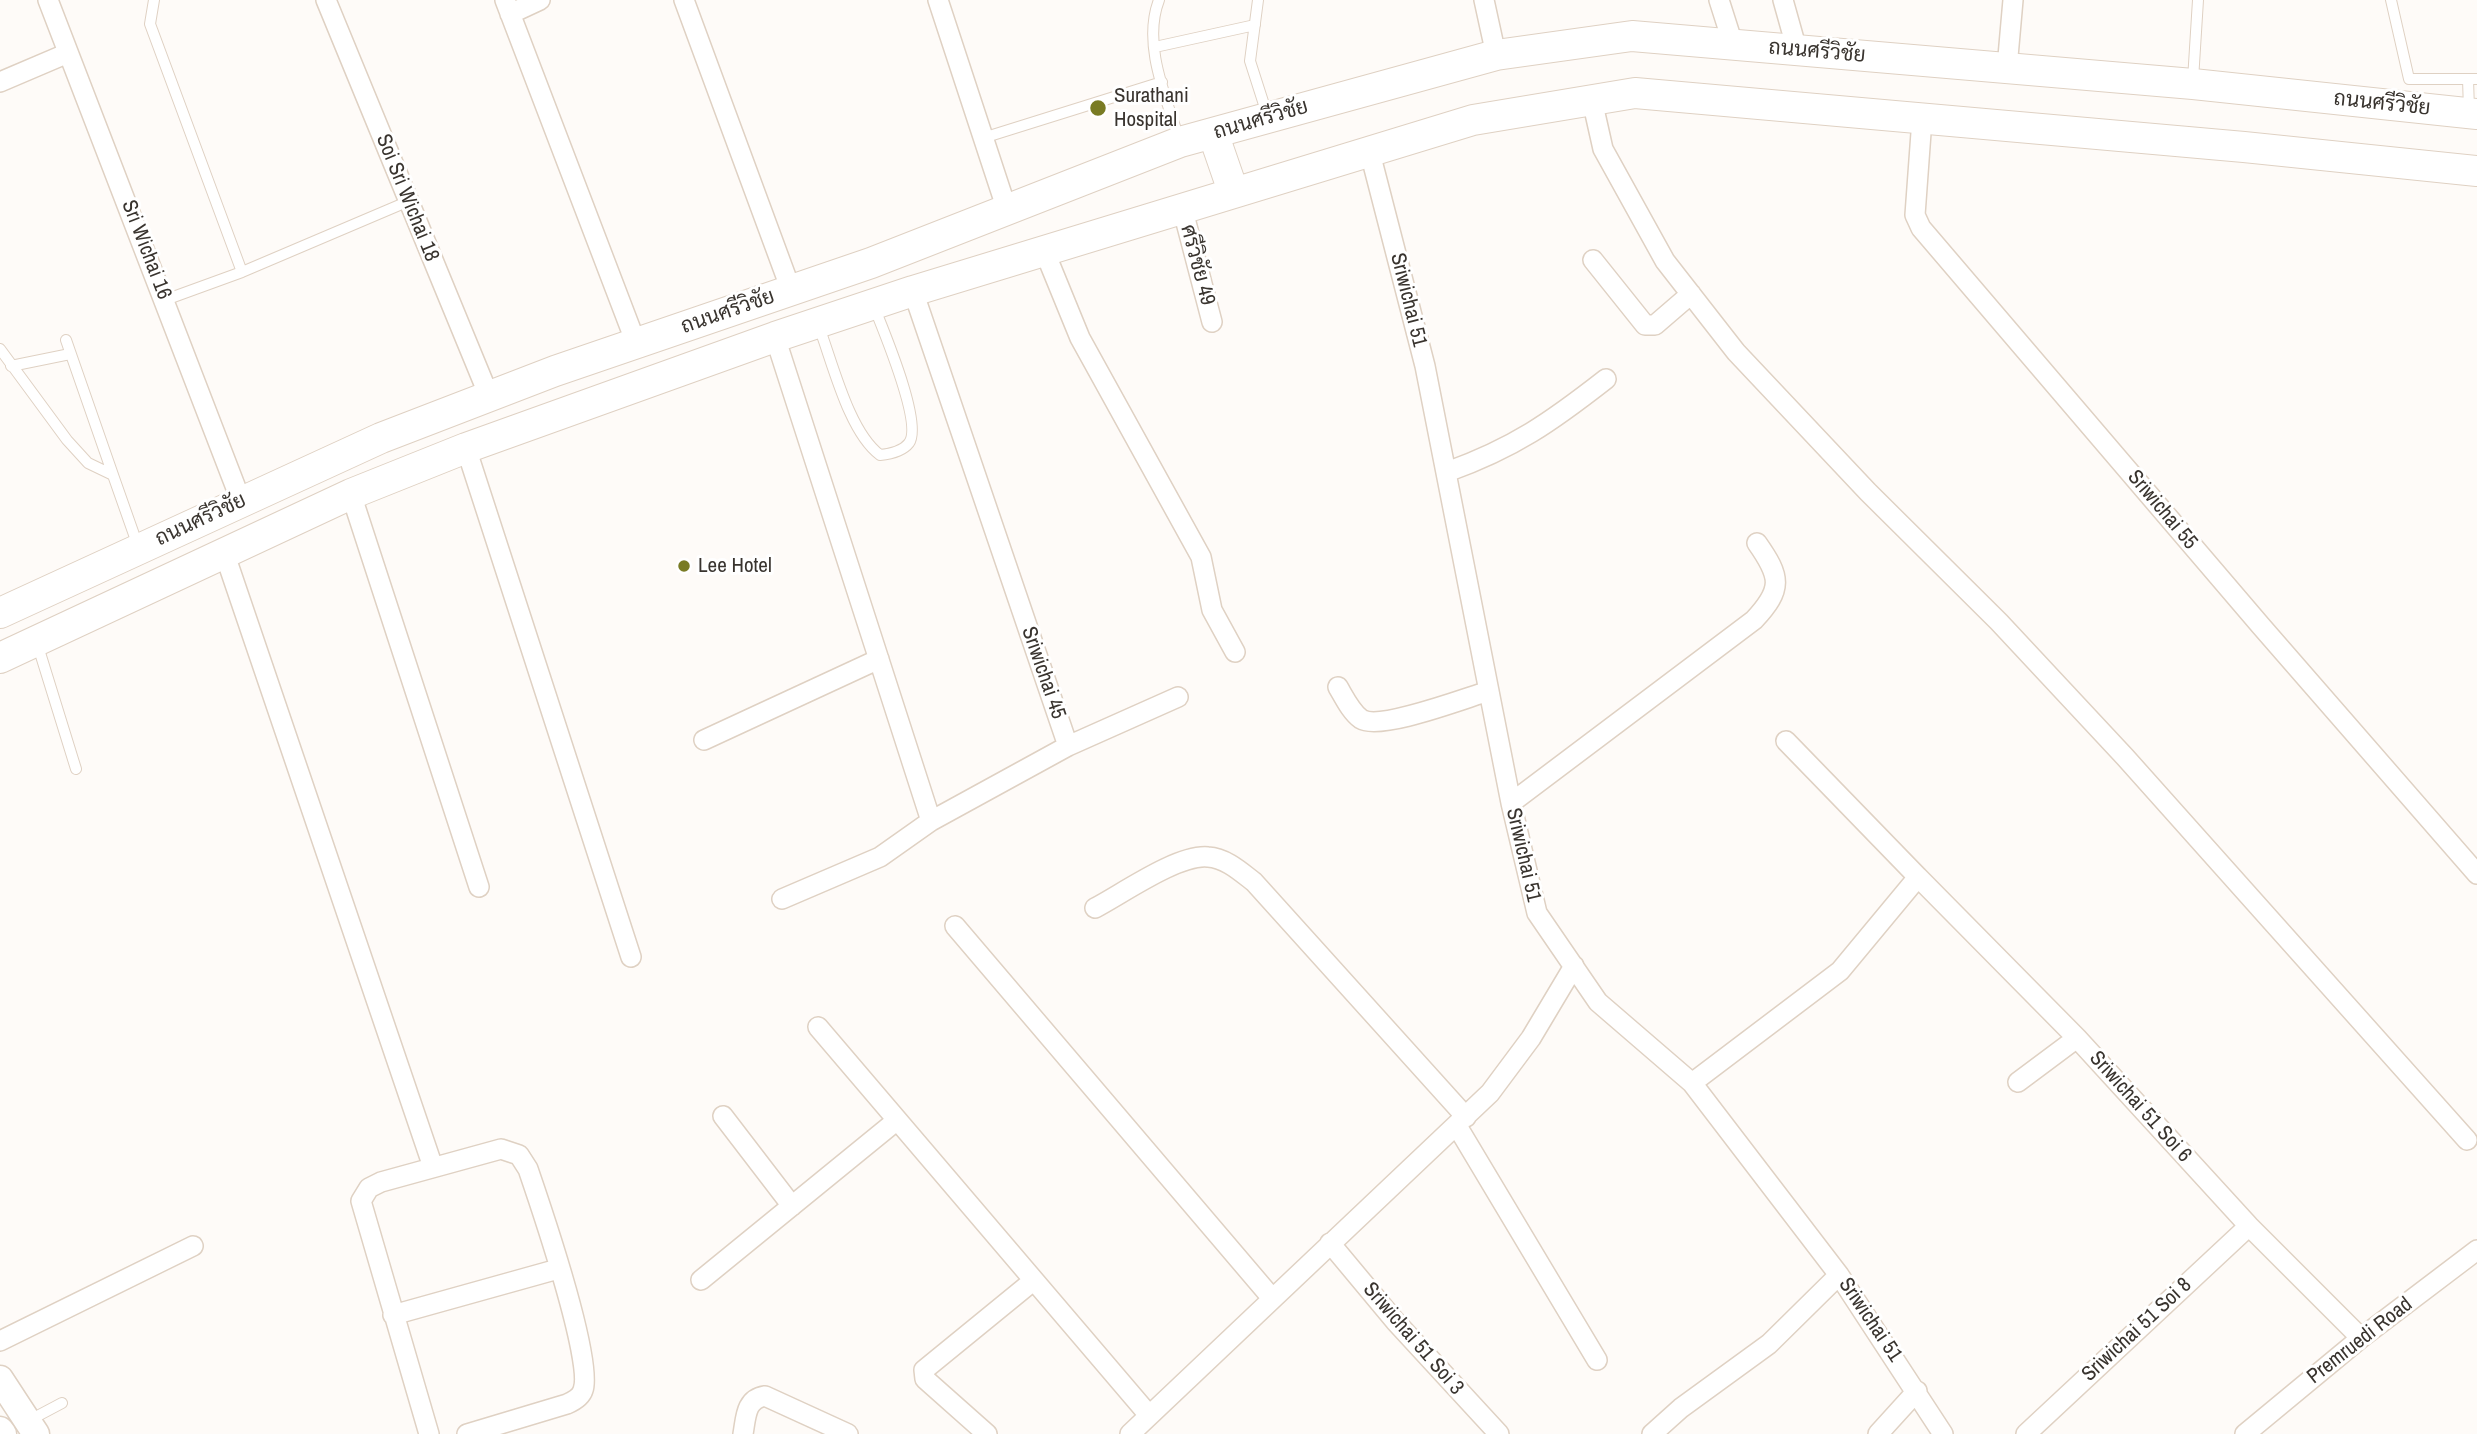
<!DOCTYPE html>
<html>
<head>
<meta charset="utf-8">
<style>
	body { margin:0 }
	canvas { display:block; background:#fefbf8 }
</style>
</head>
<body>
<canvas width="2477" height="1434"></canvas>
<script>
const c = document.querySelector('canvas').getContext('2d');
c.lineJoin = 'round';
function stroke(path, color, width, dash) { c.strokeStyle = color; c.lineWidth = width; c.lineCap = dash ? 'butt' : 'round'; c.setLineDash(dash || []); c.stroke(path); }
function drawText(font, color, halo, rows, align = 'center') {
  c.font = font + ' "Archivo Narrow",Sarabun,sans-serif'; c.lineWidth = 6; c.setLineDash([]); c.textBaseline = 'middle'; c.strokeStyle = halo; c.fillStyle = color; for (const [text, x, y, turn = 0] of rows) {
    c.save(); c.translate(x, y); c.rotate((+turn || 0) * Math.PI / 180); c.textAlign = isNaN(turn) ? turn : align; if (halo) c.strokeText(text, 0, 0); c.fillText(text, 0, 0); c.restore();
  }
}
const lane = new Path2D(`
	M154 0 150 24 242 272
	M1159 0C1142 44 1166 97 1179 139
	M1258 0 1250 61 1267 114
	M2391 0 2409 79H2477
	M1155 47 1255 25
	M2468 79 2469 110
	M2193 80 2198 0
	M983 138 1162 82
	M165 300 242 272 409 201
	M819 327C833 364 849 432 880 455 890 454 902 452 909 443 923 424 884 332 875 309
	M66 340 113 475
	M0 349 67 440 88 463 113 475 138 546
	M11 366 70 354
	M37 643 76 769
	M28 1421 62 1403`);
const street = new Path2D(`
	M48 0 241 501
	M326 0 489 396
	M505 0 636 343
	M684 0 791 290
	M938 0 1007 210
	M1484 0 1496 55
	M1719 0 1733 44
	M1783 0 1797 50
	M510 14 540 0
	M2007 68 2013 0
	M0 82 68 53
	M1592 100 1603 149 1665 261 1736 352 1868 492 1999 622 2125 757 2467 1140
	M1922 119 1915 215 1921 228 2261 626 2477 874
	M1369 149 1425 366 1511 803 1537 913 1598 1002 1692 1083 1839 1275 1943 1434
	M1182 207 1212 322
	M1044 250 1080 338 1201 557 1212 610 1235 652
	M1593 260 1645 325H1655L1691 294
	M775 337 931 821
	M466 448 631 957
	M1447 472C1514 448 1551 422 1606 379
	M351 494 479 887
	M224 552 433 1167
	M1338 687C1344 697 1351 712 1361 719 1380 731 1465 698 1489 691
	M704 740 879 659
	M1786 741 1918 877
	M1068 746 1178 697
	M1511 803 1754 620C1783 589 1781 577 1757 543
	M782 899 880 857 931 821 1068 746 913 291
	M1095 908C1122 894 1178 854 1208 857 1226 858 1241 872 1254 882L1466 1117
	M955 926 1271 1297
	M818 1027 1148 1414
	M2018 1082 2077 1038
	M1692 1083 1840 971 1918 877 2077 1038 2249 1226 2361 1338
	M723 1116 792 1206
	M1457 1126 1597 1360
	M1330 1243 1395 1321 1499 1434
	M701 1280 896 1121
	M393 1315 558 1269
	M0 1341 193 1246
	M429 1434 361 1201 369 1188 381 1182 501 1149 519 1155 528 1169C540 1204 594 1362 583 1390 581 1397 574 1401 567 1404L467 1434
	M743 1434C746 1418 745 1399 765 1396L848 1434
	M987 1434 925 1379 924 1370 1033 1281
	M1130 1434 1490 1093 1531 1038 1574 966
	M1652 1434 1681 1408 1769 1344 1839 1275
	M1878 1434 1917 1391
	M2026 1434 2249 1226
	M2245 1434 2361 1338 2477 1250`);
const secondary = new Path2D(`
	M0 1379 36 1434
	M0 1430 3 1434`);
const primary = new Path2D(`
	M1213 133 1233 191
	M0 613 381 438 555 371 871 263 1180 142 1496 55 1632 36 2193 84 2477 114
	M0 658 351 494 466 448 775 337 913 291 1473 120 1635 93 2244 147 2477 171`);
stroke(lane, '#dfd1c3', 12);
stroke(street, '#dfd1c3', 22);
stroke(secondary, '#dfd1c3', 29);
stroke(primary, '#dfd1c3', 32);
stroke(lane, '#fff', 10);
stroke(street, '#fff', 19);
stroke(secondary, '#fff', 26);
stroke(primary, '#fff', 30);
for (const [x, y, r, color] of [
	[1098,108,9,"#797b24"],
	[684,566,7,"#797b24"]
]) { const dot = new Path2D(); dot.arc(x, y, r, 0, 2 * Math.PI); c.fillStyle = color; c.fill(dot); stroke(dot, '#fff', 2.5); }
drawText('21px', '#39342f', '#fff', [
	["ถนนศรีวิชัย",1817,52,5],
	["ถนนศรีวิชัย",2382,104,6],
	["ถนนศรีวิชัย",1261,120,-16],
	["Soi Sri Wichai 18",407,198,68],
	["Sri Wichai 16",146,250,69],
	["ศรีวิชัย 49",1197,265,75],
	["Sriwichai 51",1408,300,76],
	["ถนนศรีวิชัย",728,312,-19],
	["Sriwichai 55",2162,510,50],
	["ถนนศรีวิชัย",201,520,-25],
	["Sriwichai 45",1043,673,71],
	["Sriwichai 51",1523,855,77],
	["Sriwichai 51 Soi 6",2140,1107,48],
	["Sriwichai 51",1870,1320,56],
	["Sriwichai 51 Soi 8",2137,1330,-43],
	["Sriwichai 51 Soi 3",1413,1339,49],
	["Premruedi Road",2360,1341,-38]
]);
drawText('21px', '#39342f', '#fff', [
	["Surathani",1114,96],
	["Hospital",1114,120],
	["Lee Hotel",698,566]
], 'left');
</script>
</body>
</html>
